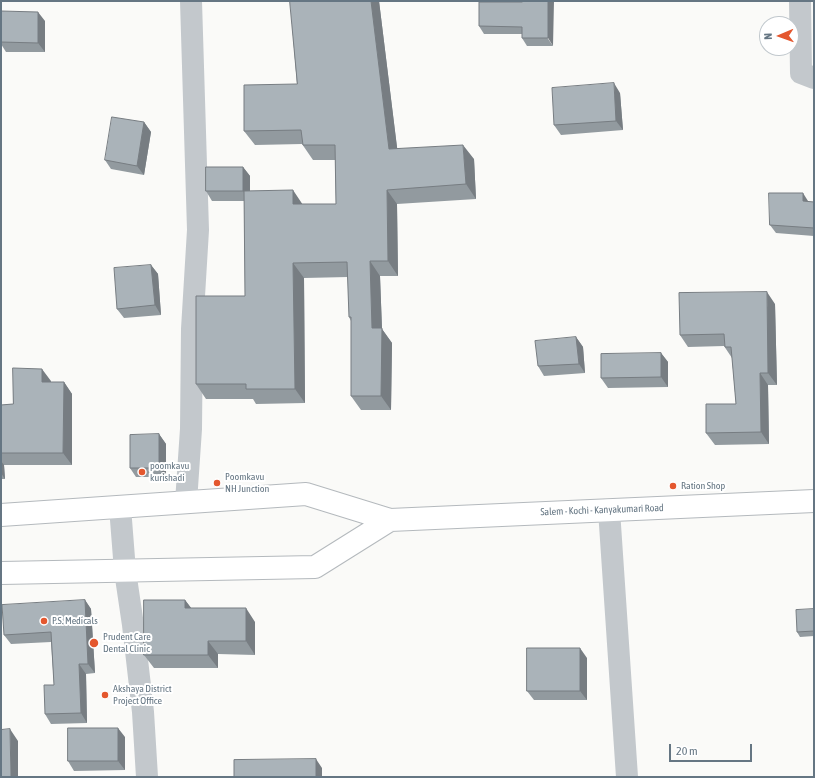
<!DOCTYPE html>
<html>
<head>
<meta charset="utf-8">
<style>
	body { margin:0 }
	#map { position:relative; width:815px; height:778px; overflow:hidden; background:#fafaf8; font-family:"Asap Condensed",sans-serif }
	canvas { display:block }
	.frame { position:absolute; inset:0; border:2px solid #657683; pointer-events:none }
	.north { position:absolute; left:759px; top:16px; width:40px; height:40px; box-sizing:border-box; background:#fff; border:1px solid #c1c8cd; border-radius:50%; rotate:268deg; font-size:11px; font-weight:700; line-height:16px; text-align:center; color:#657683 }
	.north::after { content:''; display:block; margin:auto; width:14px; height:18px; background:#e4572e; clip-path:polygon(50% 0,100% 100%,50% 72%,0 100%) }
	.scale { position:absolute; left:669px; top:744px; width:83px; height:18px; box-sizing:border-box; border:2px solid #657683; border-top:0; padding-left:5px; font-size:12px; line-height:14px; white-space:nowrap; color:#657683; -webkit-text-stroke:3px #fff; paint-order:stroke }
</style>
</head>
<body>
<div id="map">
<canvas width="815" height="778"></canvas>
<div class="frame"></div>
<div class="north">N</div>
<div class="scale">20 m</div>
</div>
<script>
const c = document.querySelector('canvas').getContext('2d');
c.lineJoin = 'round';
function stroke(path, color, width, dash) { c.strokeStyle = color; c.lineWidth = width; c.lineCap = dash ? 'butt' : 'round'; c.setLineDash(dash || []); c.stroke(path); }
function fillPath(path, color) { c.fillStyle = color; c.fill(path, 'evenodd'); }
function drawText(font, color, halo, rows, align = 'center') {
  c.font = font + ' "Asap Condensed",sans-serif'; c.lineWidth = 4; c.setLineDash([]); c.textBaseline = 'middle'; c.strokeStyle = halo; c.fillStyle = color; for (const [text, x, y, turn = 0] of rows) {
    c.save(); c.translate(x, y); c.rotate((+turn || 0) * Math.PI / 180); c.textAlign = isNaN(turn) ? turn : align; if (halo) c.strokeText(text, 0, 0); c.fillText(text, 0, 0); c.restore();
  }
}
const highway = new Path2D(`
	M1 515 306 494 390 520 814 501
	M1 573 315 567 390 520`);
stroke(highway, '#b4b9bd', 24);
stroke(new Path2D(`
	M800 1 801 73 814 78
	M186 502 191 429 192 329 198 230 191 1
	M120 507 125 571 133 625 143 712 147 777
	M609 510 627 777`), '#c3c8cc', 22);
stroke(highway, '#fff', 22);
fillPath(new Path2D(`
	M290 1H379L397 148 474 159 476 199 397 204 398 276H380L382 329 392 343 391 410H361L351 396V321L349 317 348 277 304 278 305 403 256 404 253 399H206L196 384 245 296 244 201H212L206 191 243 167 250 176V191L302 204H336L335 160H313L302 144 255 145 244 131 297 84Z
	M522 1 553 46H527L522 38V34H484L479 26 522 2Z
	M1 11 45 21V52H6L1 44Z
	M620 93 623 130 561 135 554 125Z
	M144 122 151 132 144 175 111 169 105 160Z
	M808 201V202H814V236L776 233 770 225Z
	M151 265 158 274 161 315 124 318 117 309Z
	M775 304 777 385H768L769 444 715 445 706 433 736 404 732 358 724 346 688 347 680 335Z
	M576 337 583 347 585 373 544 376 538 366Z
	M661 353 668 362V387L608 388 601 378Z
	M51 381V382H64L72 394V465H4L5 479H1V405L13 404Z
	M159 434 166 444V477H136L130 468Z
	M85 600 91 609 95 673 86 674 87 723 51 724 45 714 54 685 51 642 11 644 4 635Z
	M185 600 191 608 255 622V655L218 654V668H154L144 655Z
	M814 609V636L800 637 797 632Z
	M587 658V700H534L527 691Z
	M125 737V770L74 771 68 761Z`), '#929a9f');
fillPath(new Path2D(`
	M371 1H379L399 163 389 149Z
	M548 1H554L553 46 548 38Z
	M38 12 45 21V52L38 43Z
	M614 83 620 93 623 130 616 121Z
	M144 122 151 132 144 175 137 166Z
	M463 145 474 159 476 199 466 184Z
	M243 167 250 176V201L243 191Z
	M293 190 303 205 293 204Z
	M387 190 397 204 398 276 388 261Z
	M803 193 808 201 809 209 803 201Z
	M370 261 380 276 382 329 392 343 391 410 381 396 372 328Z
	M293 263 304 278 305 403 295 389Z
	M151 265 158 274 161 315 155 305Z
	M767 292 775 304 777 385 768 373Z
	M576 337 583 347 585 373 579 364Z
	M661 353 668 362V387L661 377Z
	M42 369 51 381 50 394 42 382Z
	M760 373 768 385 769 444 761 432Z
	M64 382 72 394V465L63 453Z
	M159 434 166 444V477L159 468Z
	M1 461 4 465 5 479 1 473Z
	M85 600 91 609 95 673 88 664Z
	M185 600 195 613 185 608Z
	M246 608 255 622V655L246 641Z
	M208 641 218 654V668L208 655Z
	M580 648 587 658V700L580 691Z
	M79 664 86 674 87 723 81 713Z
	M118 728 125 737V770L118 761Z
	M10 729 18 741V777H11Z
	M316 759 322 768V777H316Z`), '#777d82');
const building = new Path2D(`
	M290 1H371L389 149 463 145 466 184 387 190 388 261H370L372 328H382L381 396H351V317H349L347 262 293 263 295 389H246V384H196V296H245L244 191 293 190V204H336L335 145H303L301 130 244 131V85L297 84Z
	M522 1H548V38H522V27L479 26V2H522Z
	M1 11 38 12V43L1 42Z
	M614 83 616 121 554 125 552 88Z
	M112 117 144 122 137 166 105 160Z
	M206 167H243V191H206Z
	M769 193H803V201L814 202V228L770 225Z
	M151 265 155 305 117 309 114 268Z
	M767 292 768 373H760L761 432 706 433V404H736L731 347H725L724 334 680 335 679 293Z
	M576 337 579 364 538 366 535 341Z
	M661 353V377L601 378V354Z
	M13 368 42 369V382H64L63 453H1V405L13 404Z
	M159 434V468H130V435Z
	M85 600 88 664H79L81 713 45 714 44 685H54L51 632 4 635 2 605Z
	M144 600H185V608H246V641H208V655H144Z
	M814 609V631L797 632 796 610Z
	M527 648H580V691H527Z
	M68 728H118V761H68Z
	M10 729 11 777H1V730Z
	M316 759V777H234V760Z`);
fillPath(building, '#aab3b9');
stroke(building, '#777d82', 1);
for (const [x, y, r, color] of [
	[142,472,4,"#e4572e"],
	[217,483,4,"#e4572e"],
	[673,486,4,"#e4572e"],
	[44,621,4,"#e4572e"],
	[94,643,5,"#e4572e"],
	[105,695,4,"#e4572e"]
]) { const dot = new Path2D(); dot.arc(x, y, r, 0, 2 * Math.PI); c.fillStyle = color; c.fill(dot); stroke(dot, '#fff', 1.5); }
drawText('10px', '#657683', '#fff', [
	["poomkavu",150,466],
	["kurishadi",150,478],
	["Poomkavu",225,477],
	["NH Junction",225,489],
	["Ration Shop",681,486],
	["P.S. Medicals",52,621],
	["Prudent Care",103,637],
	["Dental Clinic",103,649],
	["Akshaya District",113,689],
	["Project Office",113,701]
], 'left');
drawText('10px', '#657683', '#fff', [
	["Salem - Kochi - Kanyakumari Road",602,510,-2]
]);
</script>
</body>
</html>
